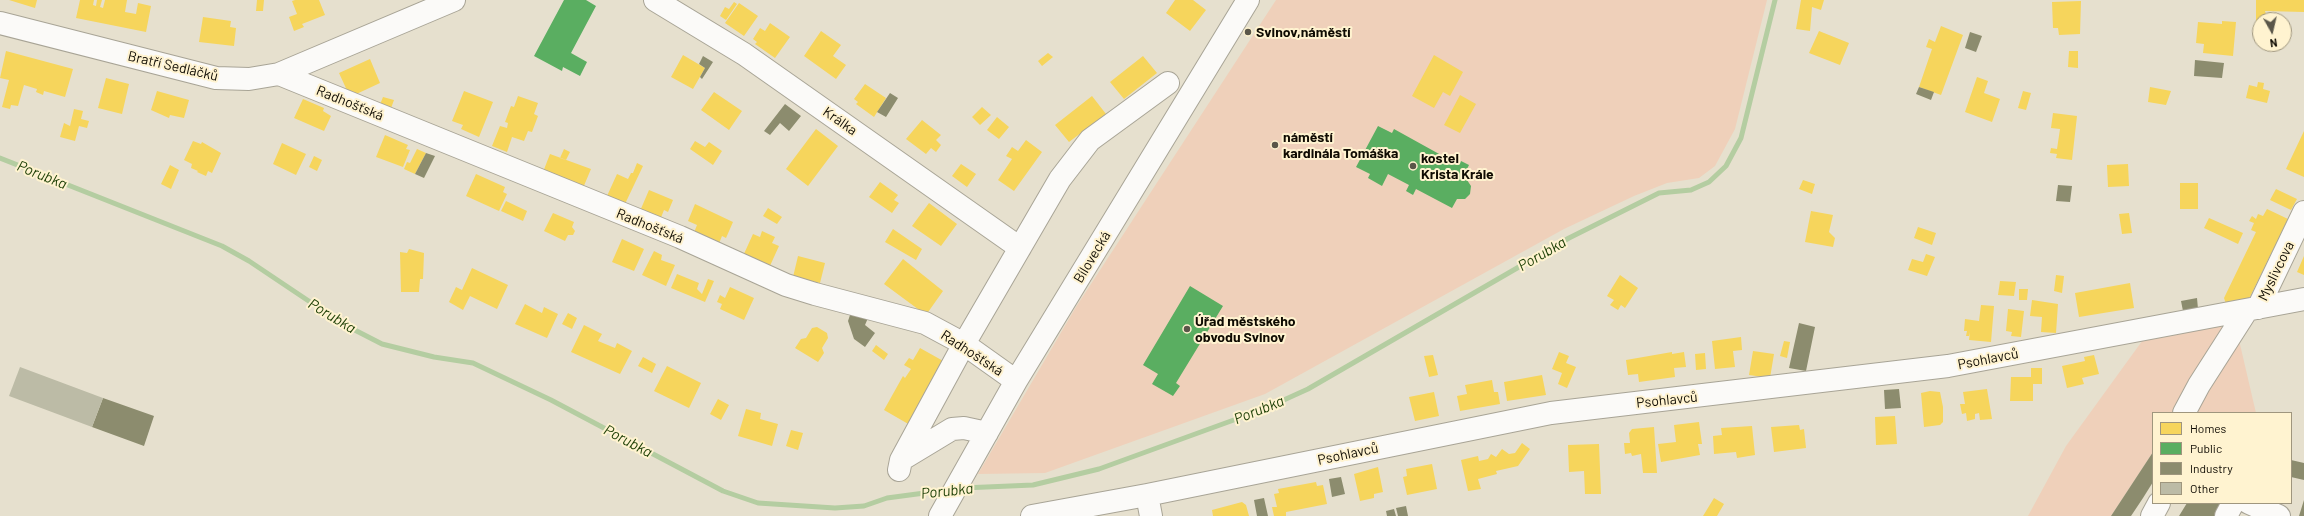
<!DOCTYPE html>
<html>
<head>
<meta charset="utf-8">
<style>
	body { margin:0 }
	#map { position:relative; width:2304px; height:516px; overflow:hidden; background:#e6e0ce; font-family:Barlow,sans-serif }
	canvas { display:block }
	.legend { position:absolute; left:2152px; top:412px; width:140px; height:92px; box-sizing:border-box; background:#fff3d0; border:1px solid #9f967e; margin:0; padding:5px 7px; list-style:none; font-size:12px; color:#0f0b02 }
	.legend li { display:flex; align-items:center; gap:8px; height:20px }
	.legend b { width:20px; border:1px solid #9f967e }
	.north { position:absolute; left:2252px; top:12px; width:40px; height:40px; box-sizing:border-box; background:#fff3d0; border:1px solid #9f967e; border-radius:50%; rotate:172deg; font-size:11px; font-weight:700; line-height:16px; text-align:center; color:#0f0b02 }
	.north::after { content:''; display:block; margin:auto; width:14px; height:18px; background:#5a5649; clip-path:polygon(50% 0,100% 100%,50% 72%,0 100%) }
</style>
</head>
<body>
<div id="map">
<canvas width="2304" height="516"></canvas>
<ul class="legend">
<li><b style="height:11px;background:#f6d55c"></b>Homes</li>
<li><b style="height:11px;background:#5aae61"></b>Public</li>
<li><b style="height:11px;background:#8c8c6e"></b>Industry</li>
<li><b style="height:11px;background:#bcbba6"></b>Other</li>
</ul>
<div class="north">N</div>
</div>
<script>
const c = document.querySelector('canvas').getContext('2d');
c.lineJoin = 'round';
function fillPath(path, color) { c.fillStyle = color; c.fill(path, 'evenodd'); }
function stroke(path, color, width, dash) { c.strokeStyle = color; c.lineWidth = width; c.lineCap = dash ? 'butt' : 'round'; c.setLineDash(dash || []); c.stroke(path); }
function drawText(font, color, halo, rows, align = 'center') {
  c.font = font + ' Barlow,sans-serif'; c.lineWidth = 4; c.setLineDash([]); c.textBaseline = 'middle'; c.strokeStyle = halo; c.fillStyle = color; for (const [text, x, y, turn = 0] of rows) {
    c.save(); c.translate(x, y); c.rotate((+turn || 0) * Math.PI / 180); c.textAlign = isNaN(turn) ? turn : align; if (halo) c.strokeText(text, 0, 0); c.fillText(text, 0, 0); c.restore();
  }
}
fillPath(new Path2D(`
	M1276 0H1767L1735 129 1715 166 1699 178 1667 183 1634 196 1564 229 1265 394 1045 473 978 474 1076 307Z
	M2229 322 2176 413H2153V452L2111 516H2028L2066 446 2145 337Z
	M2239 340 2256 413H2192Z`), '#efd0ba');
fillPath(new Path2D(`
	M9 0H37L35 8Z
	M80 0H94L93 5 96 6 97 0H102L100 7 103 8 105 0H127L125 12 136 14 138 3 151 6 146 32 76 18Z
	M257 0H264L263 11H256Z
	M295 0H319L325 15 302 24 304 27 294 31 289 17 297 14 292 1Z
	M1175 0H1193L1206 10 1190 31 1166 13Z
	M1801 0H1824L1821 10 1812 7 1810 31 1796 29Z
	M2256 0H2304V12L2265 11 2268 20H2260V23H2256Z
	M2081 1 2080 34 2059 35 2058 28H2053L2052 2Z
	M734 2 737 4 726 20 720 16 725 7 729 9Z
	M739 3 758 16 744 36 725 23Z
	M203 17 231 21 230 27 236 28 234 46 199 42Z
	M2222 21 2236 22 2233 56 2203 53 2204 44 2196 43 2198 22 2222 24Z
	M770 23 790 37 775 58 755 44 757 42 753 39 760 28 765 31Z
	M1941 26 1963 35 1941 95 1919 87 1932 49 1926 47 1929 39 1935 42Z
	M2255 30H2260V39H2255Z
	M821 31 841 45 833 56 846 65 836 79 804 56Z
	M1819 31 1849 43 1840 65 1809 53Z
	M6 51 73 69 65 97 44 91 43 95 36 92 37 89 24 85 18 106 11 105 10 109 2 107 9 80 0 78Z
	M2069 51H2078V68L2068 67Z
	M1048 53 1053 57 1042 66 1038 61Z
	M683 55 705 68 693 89 671 77Z
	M1434 55 1463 72 1450 96 1443 92 1434 108 1412 96Z
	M1143 56 1157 73 1124 99 1110 82Z
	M370 59 380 83 350 97 339 73Z
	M1977 77 1988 81 1984 93 2000 99 1992 122 1965 112Z
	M106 78 129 84 122 114 98 108Z
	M2258 82 2264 83 2263 89 2270 91 2267 103 2246 98 2249 85 2257 87Z
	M865 84 886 98 874 117 856 104 858 102 854 99Z
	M2150 87 2171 91 2166 105 2148 102Z
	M157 91 189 100 184 118 170 115 169 118 151 110Z
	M464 91 493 102 479 137 461 129 463 125 452 121Z
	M2023 91 2031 93 2026 110 2018 108Z
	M714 92 742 111 729 130 701 110Z
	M1460 95 1476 104 1460 133 1444 125Z
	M518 96 538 103 534 114 538 116 532 132 528 131 524 141 512 137 507 152 492 146 500 126 507 128 508 123 505 122 511 106 514 107Z
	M1092 96 1106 114 1069 142 1055 125Z
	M383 97 394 100 390 111 379 107Z
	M303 99 324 108 323 111 331 116 324 131 294 118Z
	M982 107 991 115 980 125 972 117Z
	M74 109 83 111 81 119 89 121 87 128 79 126 75 141 60 137 64 123 70 126Z
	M2053 113 2077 116 2072 160 2056 158 2057 154 2050 153 2051 148 2057 149 2060 129 2051 128Z
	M997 117 1009 127 999 139 987 130Z
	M922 120 941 135 936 140 941 145 936 152 931 148 926 154 906 139Z
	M816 129 838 146 808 186 786 169Z
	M2304 131V177L2286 169Z
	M385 135 408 145 406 149 410 150 403 167 376 157Z
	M1026 140 1042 152 1014 191 998 180 1012 159 1006 156 1012 147 1018 151Z
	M193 141 201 144 202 142 221 153 212 173 208 171 206 176 197 172 198 171 191 168 192 164 184 160Z
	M695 141 705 147 709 142 722 151 713 165 690 149Z
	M282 143 306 154 296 175 273 164Z
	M417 149 426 153 415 174 404 169 407 162 410 163Z
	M564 149 570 152 566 160 560 158Z
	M550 154 591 169 583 188 543 172Z
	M314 156 322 160 317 171 309 167Z
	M637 163 643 166 625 204 607 196 617 174 628 179 631 173H633Z
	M961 164 976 174 967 187 952 176Z
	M2128 164 2129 186 2108 187 2107 165Z
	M170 165 179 170 171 189 161 184Z
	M476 174 505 187 503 192 507 194 499 211 466 196Z
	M1803 180 1815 184 1812 194 1799 189Z
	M880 182 898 195 894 200 899 203 892 213 869 197Z
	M2180 183H2198V209H2180Z
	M2276 189 2297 199 2291 210 2270 200Z
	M649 190 673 200 668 212 664 210 660 220 640 211Z
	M506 201 527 211 523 221 501 211Z
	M929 203 957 224 941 246 912 226Z
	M695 204 733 222 726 238 722 236 718 246 693 235 697 225 688 221Z
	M768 208 782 217 777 224 763 216Z
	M2267 209 2288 219 2248 301 2226 304 2224 298 2256 232 2251 230 2254 223 2249 221 2252 216 2256 219 2258 214 2263 216Z
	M1811 211 1833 215 1829 232 1835 238 1833 247 1805 242Z
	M553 213 574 222 572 227 575 231 573 235H568L565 241 544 231Z
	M2129 213 2132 233 2122 234 2119 214Z
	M2209 218 2243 233 2238 244 2204 228Z
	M1918 227 1936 233 1932 245 1914 238Z
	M893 229 922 249 916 260 885 242Z
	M762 231 775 237 772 243 779 246 769 268 743 256 753 234 760 237Z
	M622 239 644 249 634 271 612 262Z
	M409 249 424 253 423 279H420L419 292H401L400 252 407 253Z
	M654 251 662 255 661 260 675 265 666 286 642 275Z
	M1926 254 1935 257 1927 276 1908 270 1912 259 1923 262Z
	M798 256 825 263 820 283 793 277Z
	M2304 256V275L2297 272Z
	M903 259 943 291 926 315 884 284Z
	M472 268 508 285 497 309 470 296 463 310 449 302 456 287 462 290Z
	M677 274 699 283 697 289 702 294 708 279 714 281 705 302 671 288Z
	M1620 275 1638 288 1625 308 1621 305 1618 310 1610 305 1614 300 1607 296Z
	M2056 275 2064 276 2062 293 2054 291Z
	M2000 281 2016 282 2014 296 1998 295Z
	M2130 283 2134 308 2079 317 2075 293Z
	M730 287 754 298 744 320 720 309 722 304 717 302 720 295 725 298Z
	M2019 289H2028L2027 300H2019Z
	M2032 300 2058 304 2056 333 2041 332 2042 317 2030 316Z
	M525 304 542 313 544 307 558 314 547 338 515 324Z
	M1981 305 1994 306 1991 342 1969 340 1970 332 1969 336H1966L1967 331H1964L1965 319 1979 321Z
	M2008 309 2024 311 2021 337 2011 336 2012 332 2006 331Z
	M568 313 577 318 572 329 562 324Z
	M584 325 602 334 598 341 615 348 617 343 632 351 620 374 571 352Z
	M817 327 827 333 828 338 822 348 824 353 818 362 795 348 801 339 806 338 812 328Z
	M1741 337 1742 350 1733 351 1735 367 1715 369 1712 341Z
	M1784 341 1790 342 1787 358 1780 356Z
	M876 345 888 354 884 360 872 351Z
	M920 348 945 362 910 425 884 410 903 376 905 378 911 369 904 365 909 358 913 360Z
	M1753 351 1774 354 1770 378 1749 375Z
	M1559 352 1569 356 1566 363 1576 367 1567 388 1558 384 1562 373 1552 369Z
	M1672 352V354L1684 352 1686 367 1674 368 1675 377 1639 382 1638 374 1628 375 1626 360Z
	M1705 353 1706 369 1696 370 1695 354Z
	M1433 355 1438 375 1429 377 1424 356Z
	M2094 355 2099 374 2082 378 2084 384 2067 388 2062 366 2085 361 2084 357Z
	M643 357 656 364 652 373 638 366Z
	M667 366 701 383 689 408 654 391Z
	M2031 368H2042V384H2033V401H2010L2011 377H2031Z
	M1542 375 1546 395 1507 401 1504 382Z
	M1492 380 1494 392H1498L1500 404 1460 411 1457 396 1467 394 1465 385Z
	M1987 389 1992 419 1980 420 1979 413 1975 414V419L1967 421 1966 413 1962 414 1960 404H1965L1963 392Z
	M1930 391 1940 392 1943 407V422L1940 425 1924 427 1921 393Z
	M1434 392 1439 416 1415 421 1409 397Z
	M718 399 729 405 721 420 710 414Z
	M746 409 761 413 760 419 778 424 772 446 738 436Z
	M1895 416 1897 444 1876 445 1875 417Z
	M1699 422 1702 444H1698L1700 455 1661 462 1658 444 1676 442 1674 425Z
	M1799 425 1800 430 1804 429 1806 448 1774 452 1771 427Z
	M1752 426 1755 455 1737 458 1736 452 1714 454 1713 436 1722 435 1721 428Z
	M1654 427 1657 473H1643L1641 454 1632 456 1631 453 1625 454 1624 443H1630L1629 433 1632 429Z
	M791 430 803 433 798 450 786 446Z
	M1522 443 1530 449 1518 466 1496 471 1497 474 1478 479 1481 489 1468 491 1461 460 1478 456 1479 461 1488 459 1491 454 1496 457 1502 449 1509 454 1515 453Z
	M1599 444 1601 494H1585L1584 471 1569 472 1568 445Z
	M1432 464 1437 489 1407 495 1403 477 1407 476 1406 469Z
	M1378 467 1383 492 1374 494V498L1360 501 1354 474Z
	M1316 482 1317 486 1323 485 1327 504 1286 512V516H1274L1272 507H1277L1274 494 1279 493 1278 489Z
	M1714 498 1724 504 1717 516H1703Z
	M1242 502 1246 505 1249 516H1213L1212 510Z`), '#f6d55c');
fillPath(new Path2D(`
	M564 0H586L596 6 571 53 587 62 580 76 563 67 562 71 534 56Z
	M1378 126 1392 133 1394 129 1459 165 1461 161 1469 165 1467 169 1471 171 1467 180 1471 186 1470 194 1465 199H1457L1452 208 1416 189 1413 195 1406 191 1409 185 1388 174 1382 186 1368 178 1370 174 1356 167Z
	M1190 286 1223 306 1176 383 1180 386 1173 396 1152 384 1158 374 1143 365Z`), '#5aae61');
fillPath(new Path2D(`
	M1970 32 1982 36 1976 52 1965 48Z
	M703 56 713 62 702 79 700 77 705 68 699 64Z
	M2195 60 2224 63 2222 78 2194 76Z
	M1919 87 1934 92 1931 100 1916 94Z
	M890 93 898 98 886 117 877 112Z
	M785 104 801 116 789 131 780 123 770 135 764 131Z
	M426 153 435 156 424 178 415 174Z
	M2058 185 2072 186 2070 202 2056 201Z
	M2197 298 2198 309 2183 311 2181 301Z
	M851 312 868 318 865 325 875 333 865 347 854 339 848 321Z
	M1799 323 1815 327 1806 371 1789 368Z
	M1899 389 1901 408 1885 409 1884 390Z
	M103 398 154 416 144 446 92 427Z
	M2153 452V482L2143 498 2131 516H2111Z
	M2291 460 2304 463V480L2291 477Z
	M1341 477 1345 494 1332 497 1329 479Z
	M1264 498 1268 516H1257L1254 500Z
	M2304 500V516H2299Z
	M2187 503H2227L2218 516H2179Z
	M1406 506 1408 516H1398L1396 508Z
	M1394 509 1396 516H1387L1386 511Z`), '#8c8c6e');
stroke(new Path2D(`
	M0 158 222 246 249 261 343 324 382 344 434 357 473 363 551 400 723 491 758 503 835 508 864 506 887 498 947 490
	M963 488 1033 485 1099 469 1264 409 1308 389 1569 238 1659 193 1691 190 1709 182 1726 166 1741 138 1775 0`), '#b4cda1', 5);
fillPath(new Path2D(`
	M20 367 103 398 92 427 9 396Z`), '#bcbba6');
const minor = new Path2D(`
	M655 0 744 54 1020 248
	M0 23 216 78 249 79 279 74 454 0
	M279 74 680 237 786 285 815 294 925 323 964 344 1016 381
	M2258 308 2304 212
	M2184 413 2199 385 2247 310
	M904 458 952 429 964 428 987 433
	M899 470 901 460 964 344 1060 179 1090 140 1168 83
	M1147 495 1151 516
	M2249 503 2279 516
	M940 516 1016 381 1248 0
	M1032 516 1147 495 1551 413 1948 366 2304 299
	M2152 516 2159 503
	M2226 516 2233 503`);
stroke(minor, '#a8a496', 24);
stroke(minor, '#fbfaf8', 22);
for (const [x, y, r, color] of [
	[1248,32,4,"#5a5649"],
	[1275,145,4,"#5a5649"],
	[1413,166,4,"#5a5649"],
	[1187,329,4,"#5a5649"]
]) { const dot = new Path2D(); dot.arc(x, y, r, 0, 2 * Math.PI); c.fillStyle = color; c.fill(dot); stroke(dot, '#fff3d0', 1.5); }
drawText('bold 14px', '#0f0b02', '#fff3d0', [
	["Svinov,náměstí",1256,32],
	["náměstí",1283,137],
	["kardinála Tomáška",1283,153],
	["kostel",1421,158],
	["Krista Krále",1421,174],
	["Úřad městského",1195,321],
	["obvodu Svinov",1195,337]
], 'left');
drawText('14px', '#0f0b02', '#fff3d0', [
	["Bratří Sedláčků",173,66,13],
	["Radhošťská",350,103,22],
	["Králka",840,121,35],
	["Radhošťská",650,226,22],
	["Bílovecká",1092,257,-59],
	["Myslivcova",2276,271,-64],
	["Radhošťská",972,353,33],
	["Psohlavců",1988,359,-11],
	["Psohlavců",1667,400,-6],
	["Psohlavců",1348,454,-12]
]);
drawText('italic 15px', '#1c3e04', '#fff3d0', [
	["Porubka",42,175,22],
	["Porubka",1542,254,-30],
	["Porubka",332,316,31],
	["Porubka",1259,410,-22],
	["Porubka",628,441,28],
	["Porubka",947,491,-6]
]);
</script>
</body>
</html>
